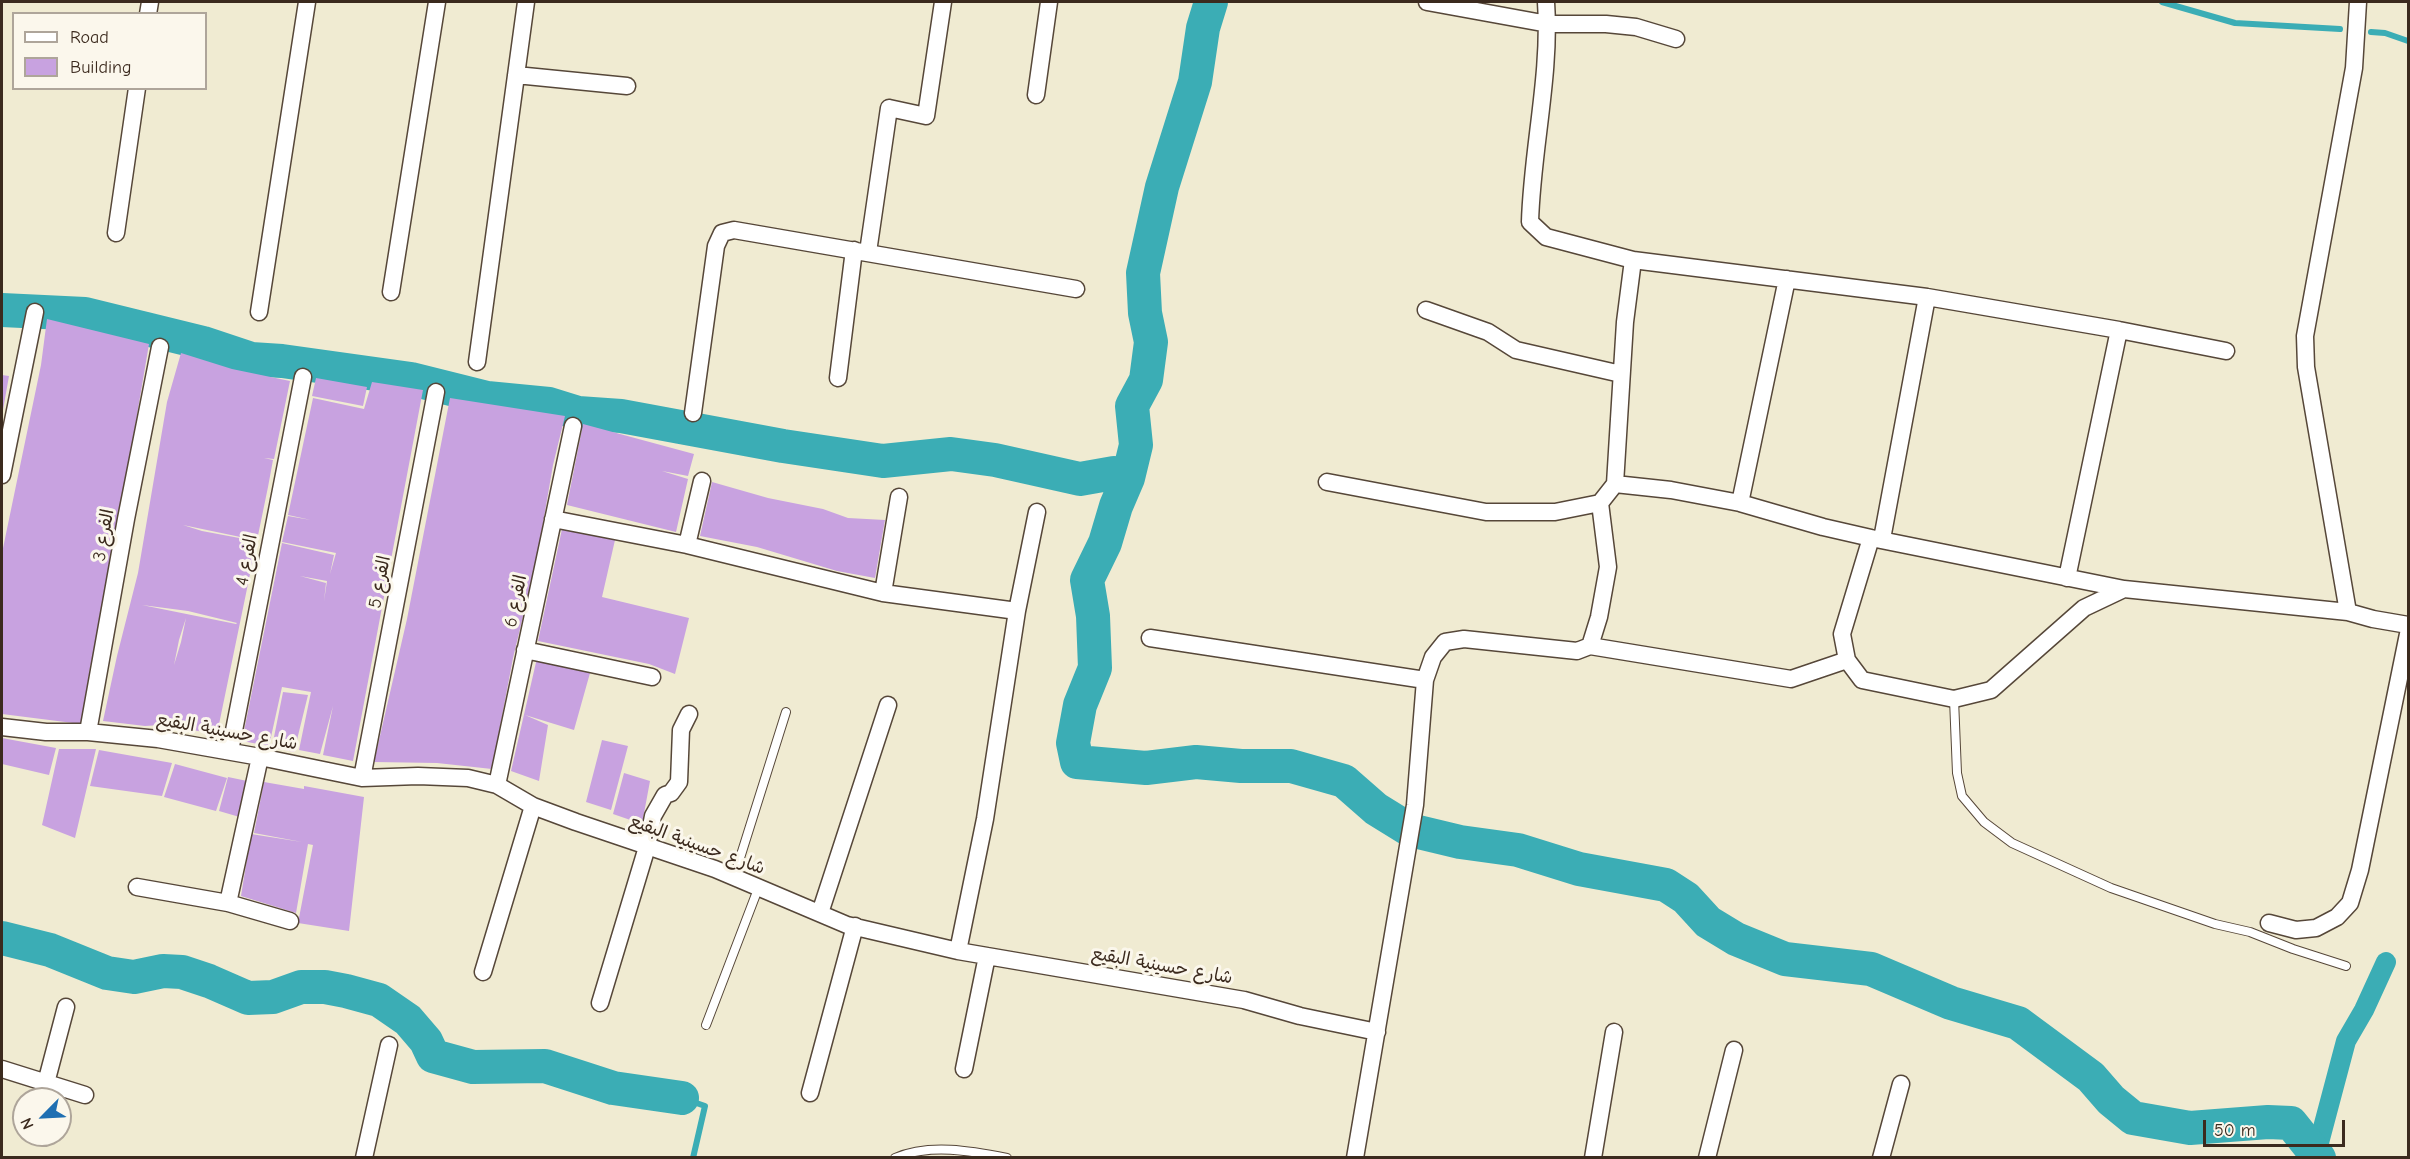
<!DOCTYPE html>
<html>
<head>
<meta charset="utf-8">
<style>
	body { margin:0 }
	#map { position:relative; width:2410px; height:1159px; overflow:hidden; background:#f0ebd2; font-family:"Comic Neue",sans-serif }
	canvas { display:block }
	.frame { position:absolute; inset:0; border:3px solid #3b2a1e; pointer-events:none }
	.legend { position:absolute; left:12px; top:12px; width:195px; height:78px; box-sizing:border-box; background:#fbf7ec; border:2px solid #aea59a; margin:0; padding:8px 10px; list-style:none; font-size:18px; color:#3b2a1e }
	.legend li { display:flex; align-items:center; gap:12px; height:30px }
	.legend b { width:30px; border:2px solid #aea59a }
	.north { position:absolute; left:12px; top:1087px; width:60px; height:60px; box-sizing:border-box; background:#fbf7ec; border:2px solid #aea59a; border-radius:50%; rotate:246deg; font-size:16px; font-weight:700; line-height:24px; text-align:center; color:#3b2a1e }
	.north::after { content:''; display:block; margin:auto; width:21px; height:27px; background:#1f6fb2; clip-path:polygon(50% 0,100% 100%,50% 72%,0 100%) }
	.scale { position:absolute; left:2203px; top:1120px; width:142px; height:27px; box-sizing:border-box; border:3px solid #3b2a1e; border-top:0; padding-left:8px; font-size:18px; line-height:21px; white-space:nowrap; color:#3b2a1e; -webkit-text-stroke:4px #fbf7ec; paint-order:stroke }
</style>
</head>
<body>
<div id="map">
<canvas width="2410" height="1159"></canvas>
<div class="frame"></div>
<ul class="legend">
<li><b style="height:8px;background:#fff"></b>Road</li>
<li><b style="height:16px;background:#c8a2e0"></b>Building</li>
</ul>
<div class="north">N</div>
<div class="scale">50 m</div>
</div>
<script>
const c = document.querySelector('canvas').getContext('2d');
c.lineJoin = 'round';
function stroke(path, color, width, dash) { c.strokeStyle = color; c.lineWidth = width; c.lineCap = dash ? 'butt' : 'round'; c.setLineDash(dash || []); c.stroke(path); }
function fillPath(path, color) { c.fillStyle = color; c.fill(path, 'evenodd'); }
function drawText(font, color, halo, rows, align = 'center') {
  c.font = font + ' "Comic Neue","Playpen Sans Arabic",sans-serif'; c.lineWidth = 6; c.setLineDash([]); c.textBaseline = 'middle'; c.strokeStyle = halo; c.fillStyle = color; for (const [text, x, y, turn = 0] of rows) {
    c.save(); c.translate(x, y); c.rotate((+turn || 0) * Math.PI / 180); c.textAlign = isNaN(turn) ? turn : align; if (halo) c.strokeText(text, 0, 0); c.fillText(text, 0, 0); c.restore();
  }
}
stroke(new Path2D(`
	M2162 2 2235 23 2340 29
	M2371 32 2385 33 2408 41
	M682 1098 705 1106 693 1158`), '#3badb5', 6);
stroke(new Path2D(`
	M2316 1154 2346 1041 2364 1010 2386 962`), '#3badb5', 20);
stroke(new Path2D(`
	M2 310 85 314 203 343 251 359 282 361 411 379 487 398 549 404 578 413 621 416 783 446 883 461 951 454 995 460 1080 479 1114 473 1128 478 1116 506 1105 543 1087 580 1093 616 1095 668 1080 705 1073 743 1077 762 1146 768 1196 762 1241 766H1291L1344 781 1376 809 1410 830 1460 842 1518 850 1579 869 1666 885 1686 898 1708 922 1736 939 1785 959 1871 969 1951 1003 2018 1023 2091 1077 2111 1100 2133 1118 2190 1128 2268 1122 2291 1123 2319 1158
	M1128 478 1136 445 1132 406 1146 380 1151 342 1145 313 1143 273 1162 187 1195 82 1203 28 1211 2
	M2 938 50 950 107 973 134 977 163 971 182 972 209 981 248 998 273 997 301 987H325L346 991 379 1000 408 1020 426 1041 433 1056 473 1067 545 1066 613 1088 682 1098`), '#3badb5', 34);
fillPath(new Path2D(`
	M47 319 149 344 108 586 90 668 81 724 2 714V553L41 365Z
	M181 353 232 369 290 381 274 459 264 458 273 460 268 487 217 734 161 725 145 726 103 721 117 656 138 573 167 402ZM183 525 250 539V540L202 531ZM142 605 188 611 237 623 236 624ZM186 618 181 642 174 665 179 640Z
	M2 375 9 376 3 410H2Z
	M316 378 367 387 363 406 312 396Z
	M372 382 423 390 353 761 323 755 333 706 320 754 299 750 311 692 282 687 269 746 242 741 282 543 334 555 330 574 336 553 282 542 288 516 311 520 288 515 313 398 364 409ZM300 576 327 581 324 601 326 583Z
	M450 398 565 416 553 465 537 558 513 658 492 769 437 763 374 762 407 619Z
	M583 424 694 454 688 476 662 471 688 479 676 532 567 505Z
	M712 482 768 498 823 509 848 518 885 520 875 578 837 571 757 547 700 536Z
	M562 529 615 540 602 597 689 618 675 674 649 664 538 641Z
	M537 658 590 673 574 730 525 715 548 725 539 781 511 771Z
	M283 692 308 695 294 752 272 747Z
	M2 738 56 748 49 775 2 764Z
	M602 740 628 746 611 810 586 802Z
	M59 749H96L75 838 42 825Z
	M99 750 172 763 162 796 90 786Z
	M175 764 227 778 216 811 164 797Z
	M624 773 650 781 642 824 613 814Z
	M228 777 252 782 243 818 219 811Z
	M264 782 304 789V786L364 797 349 931 298 923 313 845 308 844 296 913 241 896 251 834 302 842 254 833Z`), '#c8a2e0');
const lane = new Path2D(`
	M1954 699 1957 773 1962 796 1984 822 2012 843 2111 888 2215 924 2250 932 2293 949 2346 966
	M734 877 786 712
	M706 1025 758 889
	M895 1158C929 1143 972 1151 1007 1158`);
const street = new Path2D(`
	M1427 2 1548 24H1606L1636 27 1676 39
	M1546 2C1551 75 1532 149 1530 222L1546 237 1633 260 1625 322 1615 484 1671 490 1740 503 1823 527 1871 538 2124 589
	M148 14 150 2
	M516 75 627 86
	M1036 95 1049 2
	M116 233 137 88
	M868 252 889 108 926 116 943 2
	M1633 260 1927 297 2119 330 2226 351
	M391 292 437 2
	M1426 310 1488 332 1516 350 1621 374
	M259 312 307 2
	M477 362 526 2
	M838 378 854 250
	M693 413 716 246 722 233 734 230 1076 289
	M2 475 35 312
	M1327 482 1486 512H1555L1600 503 1615 484
	M1740 503 1787 279
	M553 519 687 545 883 593 1017 611 1037 512
	M1871 538 1842 634 1847 660 1862 680 1954 699 1991 690 2084 608 2124 589 2348 612 2373 619 2408 625
	M1882 539 1927 297
	M687 545 702 481
	M2067 578 2119 330
	M883 593 899 497
	M2348 612 2306 367 2305 336 2354 68 2358 2
	M1150 638 1425 680
	M1590 646 1791 679 1847 660
	M525 650 652 677
	M2 727 46 732H88L158 739 260 757 362 778 418 776 468 778 497 785 533 806 576 822 715 869 847 925 958 951 1244 1000 1300 1016 1377 1032
	M88 732 126 519 160 347
	M230 751 303 377
	M362 778 436 392
	M497 785 573 426
	M137 887 228 903 290 921
	M228 903 260 757
	M820 913 888 705
	M2269 923 2296 930 2316 928 2337 917 2350 903 2360 870 2408 634
	M958 951 985 819 1017 611
	M483 972 533 806
	M600 1003 647 847 653 816 665 795 671 793 679 782 681 730 689 714
	M2 1069 85 1095
	M964 1069 987 956
	M46 1083 66 1007
	M810 1093 855 926
	M364 1158 389 1045
	M1355 1158 1415 805 1425 680 1433 657 1445 642 1464 639 1577 651 1590 646 1599 617 1608 567 1600 503
	M1593 1158 1614 1032
	M1707 1158 1734 1050
	M1881 1158 1901 1084`);
stroke(lane, '#564739', 10);
stroke(street, '#564739', 19);
stroke(lane, '#fff', 8);
stroke(street, '#fff', 16);
drawText('18px', '#3b2a1e', '#fbf7ec', [
	["الفرع 3",104,535,-80],
	["الفرع 4",247,560,-79],
	["الفرع 5",380,582,-79],
	["الفرع 6",516,601,-78],
	["شارع حسينية البقيع",227,732,10],
	["شارع حسينية البقيع",697,845,20],
	["شارع حسينية البقيع",1162,966,10]
]);
</script>
</body>
</html>
